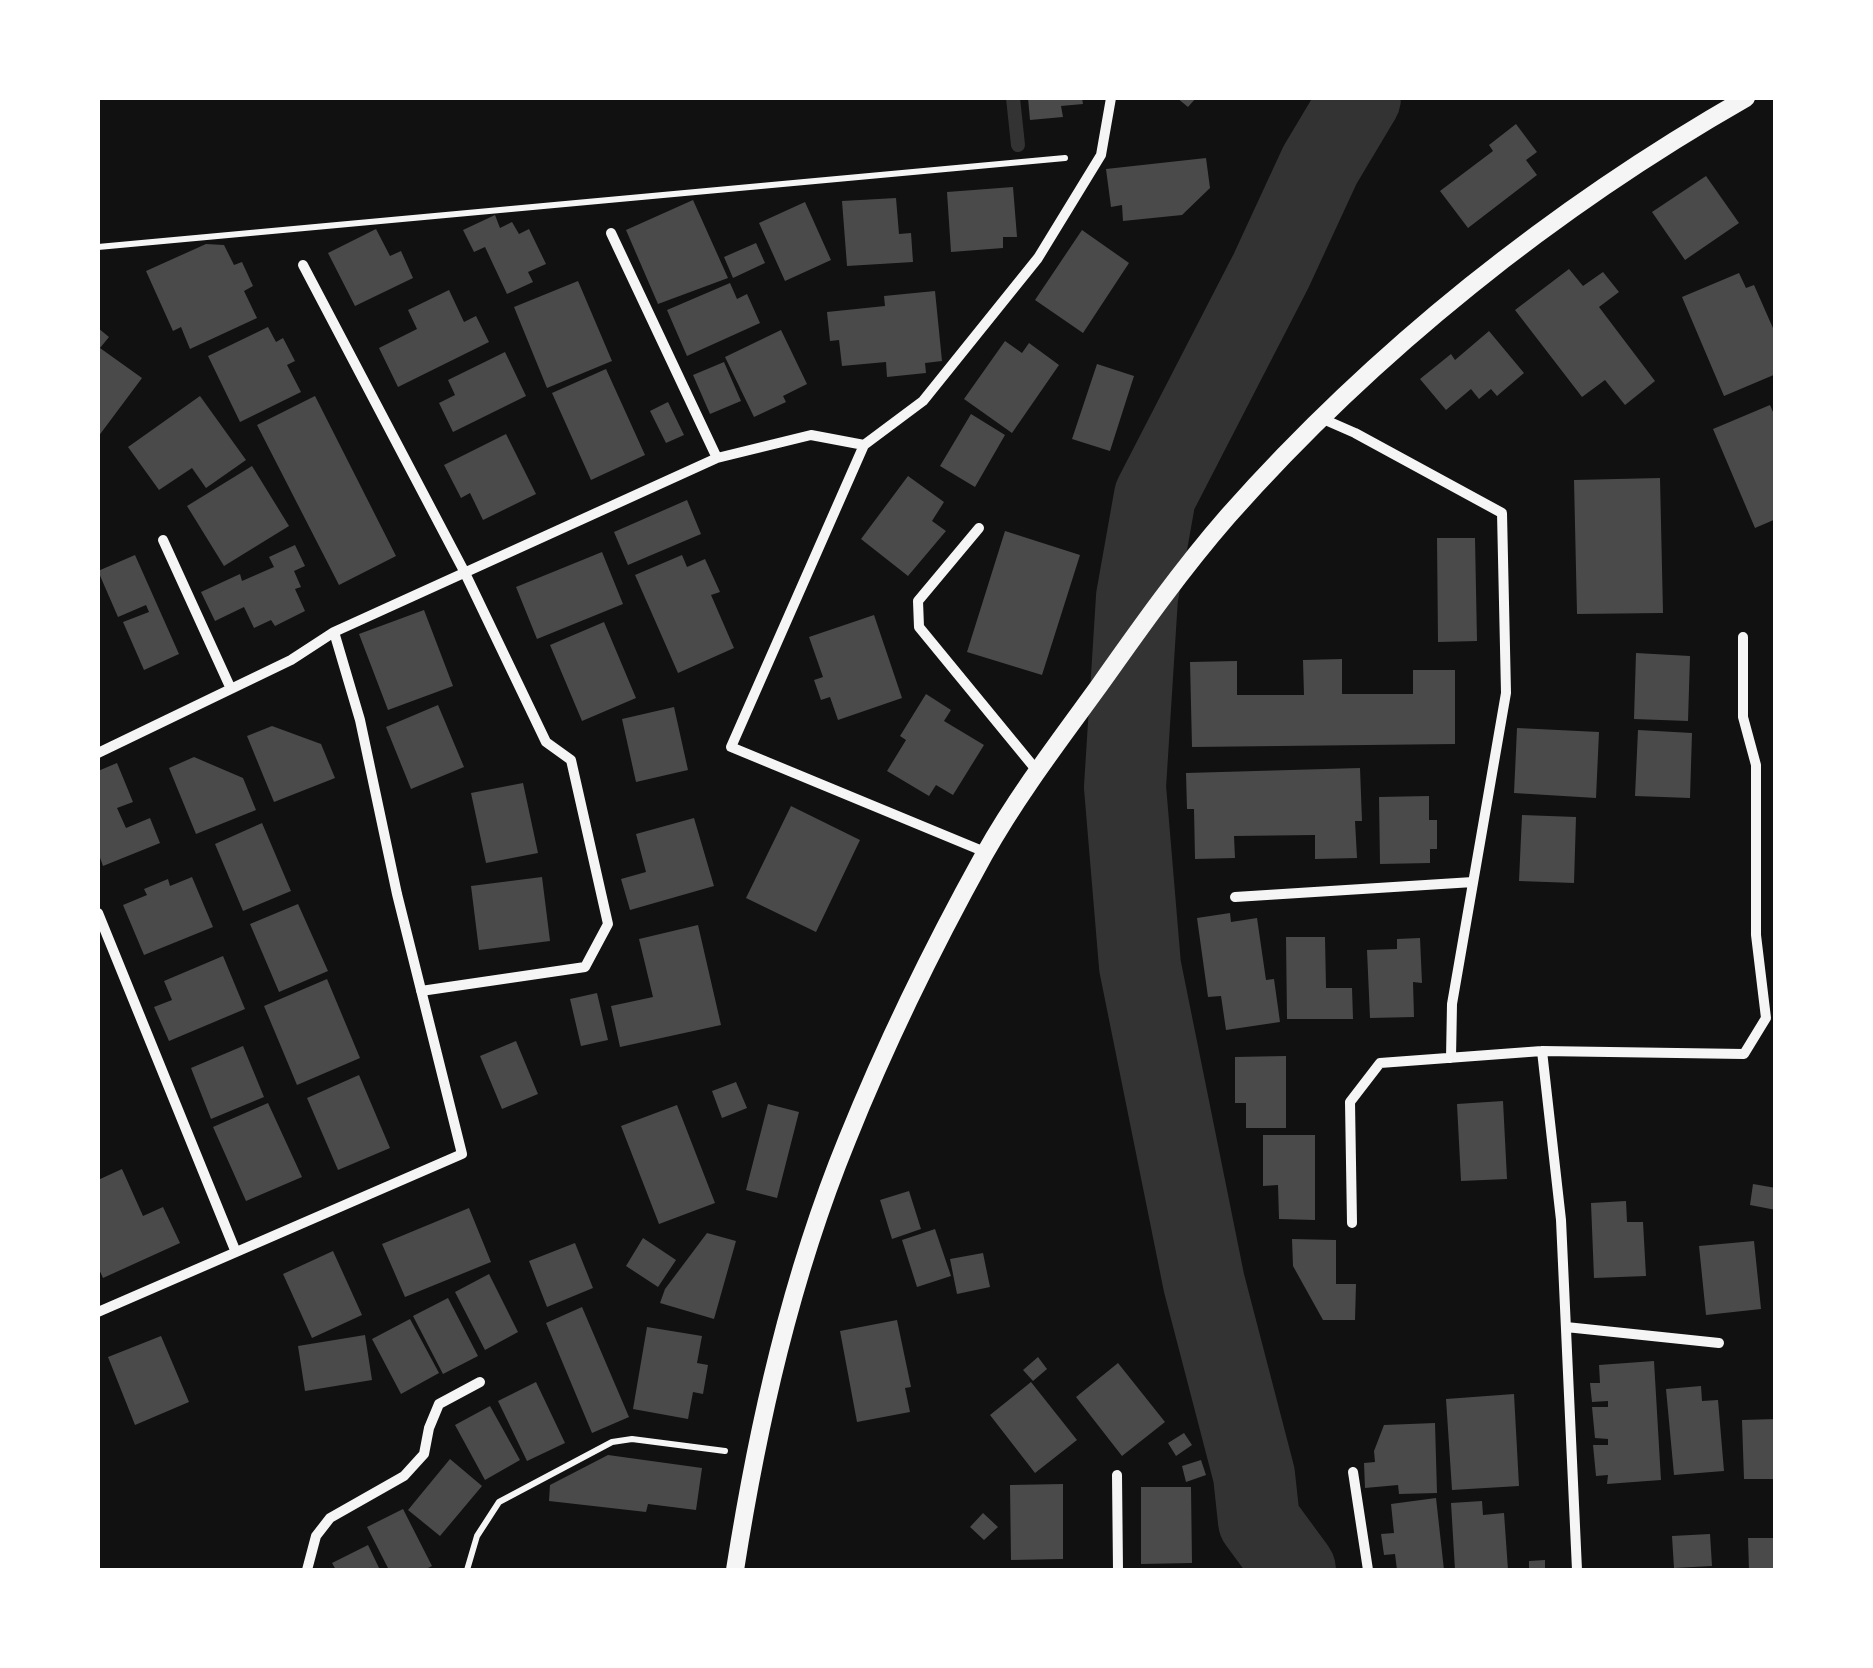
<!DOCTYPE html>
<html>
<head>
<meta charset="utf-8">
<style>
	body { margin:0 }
	#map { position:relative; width:1873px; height:1668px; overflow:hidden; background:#111; font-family:Jost,sans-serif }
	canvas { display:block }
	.frame { position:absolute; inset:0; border:100px solid #fff; pointer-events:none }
</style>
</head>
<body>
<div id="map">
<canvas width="1873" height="1668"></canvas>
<div class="frame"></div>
</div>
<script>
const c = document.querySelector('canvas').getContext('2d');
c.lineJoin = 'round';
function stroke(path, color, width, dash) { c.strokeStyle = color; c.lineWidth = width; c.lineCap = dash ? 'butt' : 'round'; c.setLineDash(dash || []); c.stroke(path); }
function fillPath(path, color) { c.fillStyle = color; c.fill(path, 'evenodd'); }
stroke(new Path2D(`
	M1013 98 1018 145`), '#333', 14);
stroke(new Path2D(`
	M1295 1570 1259 1521 1254 1475 1204 1283 1140 966 1125 787 1137 597 1155 496 1271 271 1320 165 1360 98`), '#333', 82);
fillPath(new Path2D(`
	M1028 98H1082L1083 104 1061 106 1063 117 1030 120Z
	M1177 98H1196L1188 107Z
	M1516 124 1537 152 1526 160 1537 175 1468 228 1440 191 1493 151 1489 145Z
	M1206 158 1210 188 1182 215 1123 221 1122 205 1111 207 1106 169Z
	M1706 176 1739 223 1685 260 1652 212Z
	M1013 187 1017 237H1003V248L951 252 947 192Z
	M896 198 899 234 911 233 913 262 847 266 842 201Z
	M693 200 728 278 658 304 626 230Z
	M805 202 831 260 785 281 759 223Z
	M495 215 500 228 512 222 519 234 529 229 546 264 528 272 533 282 507 294 485 247 474 252 463 230Z
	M376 229 390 256 401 251 413 278 355 306 328 253Z
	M1082 230 1129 263 1083 333 1035 300Z
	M756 243 765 263 733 278 724 257Z
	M206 244 224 245 234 265 242 262 253 286 244 291 257 318 190 349 181 327 173 331 146 271Z
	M1569 269 1583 286 1603 272 1619 292 1599 307 1655 381 1625 405 1605 380 1582 397 1515 310Z
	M1739 273 1746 288 1754 285 1776 335V350L1773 351 1776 374 1724 396 1682 297Z
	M578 281 612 361 547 388 514 307Z
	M730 283 737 299 747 294 760 323 687 356 667 310Z
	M449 290 464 322 476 316 489 342 398 387 379 348 417 329 408 310Z
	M935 291 942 361 925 363 926 373 887 377 886 362 842 366 839 340 830 341 827 312 885 306 884 296Z
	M268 327 276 342 283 338 295 361 287 365 301 392 240 422 208 356Z
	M98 328 109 337 100 348 142 378 98 437Z
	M781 330 807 384 783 396 786 402 754 417 725 357Z
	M1489 331 1524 373 1497 396 1491 389 1479 399 1471 389 1446 410 1420 379 1451 354 1455 360Z
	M1005 341 1022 353 1029 343 1059 365 1012 433 964 399Z
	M505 352 526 396 453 432 439 403 455 395 448 380Z
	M724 362 741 401 710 414 693 375Z
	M1097 364 1134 376 1110 451 1072 439Z
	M606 369 645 455 591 480 552 393Z
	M200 396 246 460 206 488 192 468 159 490 128 447Z
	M315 396 396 556 339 585 257 425Z
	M668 402 684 435 666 443 650 411Z
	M1770 405 1776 419V519L1755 528 1713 429Z
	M971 414 1005 435 975 487 940 466Z
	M506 434 536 494 483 520 470 493 461 498 444 465Z
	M252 466 289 526 224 566 187 506Z
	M908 476 944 502 932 521 946 531 908 576 861 539Z
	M1660 478 1663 613 1577 614 1574 480Z
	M687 500 701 534 628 565 614 532Z
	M1005 531 1080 555 1042 675 967 652Z
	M1437 538H1475L1477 641 1438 642Z
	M295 545 305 566 294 571 301 587 295 589 305 611 275 626 271 620 254 628 244 607 215 621 201 592 240 574 242 581 274 567 269 557Z
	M602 552 623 604 537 639 516 587Z
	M135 555 179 654 144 670 123 622 149 612 146 605 118 617 98 571Z
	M682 555 687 567 705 559 720 592 711 595 734 648 678 673 635 575Z
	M424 610 453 686 388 710 359 634Z
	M874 615 902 698 838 720 830 697 821 700 814 680 823 677 809 637Z
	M604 622 636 698 582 721 550 645Z
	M1636 653 1690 656 1688 721 1634 719Z
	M1342 659V694H1413V670H1455V744L1192 747 1190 662 1237 661V695H1304L1303 660Z
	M926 694 951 710 944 721 984 745 953 795 936 785 929 796 887 771 906 740 900 736Z
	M438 705 464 767 411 789 386 727Z
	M674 707 688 770 636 782 622 719Z
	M272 726 321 744 335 778 274 802 247 736Z
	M1517 728 1599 732 1596 798 1514 793Z
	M1638 730 1692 733 1690 798 1635 796Z
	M194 757 243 778 256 810 196 834 169 768Z
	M117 763 133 802 117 808 126 828 150 818 160 843 103 866 98 852V771Z
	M1360 768 1362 821H1355L1357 858 1315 859V835L1234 836 1235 858 1195 859 1194 809H1187L1186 773Z
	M523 783 538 853 486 863 471 793Z
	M1429 796V820H1437V849H1430V863L1380 864 1379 797Z
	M791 806 860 840 816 932 746 898Z
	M1522 815 1576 817 1574 883 1519 881Z
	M694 818 714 886 630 910 621 879 646 872 636 834Z
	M262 823 291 891 243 911 215 844Z
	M192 877 213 927 144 955 123 905 147 895 144 889 168 879 170 886Z
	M542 877 550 941 479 950 471 886Z
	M298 904 328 971 279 992 250 924Z
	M1230 913 1231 922 1257 918 1266 980 1274 979 1280 1022 1226 1030 1221 996 1208 997 1197 918Z
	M698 925 721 1025 620 1047 611 1006 653 997 639 939Z
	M1286 937H1325L1326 988H1352L1353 1019H1287Z
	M1420 938 1422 983 1413 982 1414 1017 1370 1018 1367 950 1397 949V939Z
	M223 956 245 1009 169 1041 154 1007 172 1000 164 981Z
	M327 979 360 1058 297 1085 264 1006Z
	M597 993 608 1040 581 1046 570 999Z
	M516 1041 538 1094 502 1109 480 1056Z
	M243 1046 264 1097 211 1119 191 1068Z
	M1286 1056V1128H1246V1103H1235V1057Z
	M359 1075 390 1148 338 1170 307 1098Z
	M736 1082 747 1108 722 1118 712 1091Z
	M1503 1101 1507 1179 1461 1181 1457 1104Z
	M268 1103 302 1177 246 1201 213 1127Z
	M768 1104 799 1112 777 1198 746 1190Z
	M677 1105 715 1203 659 1224 621 1126Z
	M1263 1135H1315V1220L1279 1219 1278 1185 1263 1186Z
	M122 1169 143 1216 163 1207 180 1243 103 1278 98 1267V1180Z
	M1753 1184 1776 1188V1210L1750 1205Z
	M909 1191 921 1229 892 1239 880 1200Z
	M1626 1201 1627 1222H1643L1646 1276 1594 1278 1591 1203Z
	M469 1208 491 1262 405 1297 382 1244Z
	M935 1229 951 1276 917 1287 902 1240Z
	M707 1233 736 1241 714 1319 660 1303 665 1289Z
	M643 1238 676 1260 658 1287 626 1266Z
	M1292 1239 1336 1240V1284H1356L1355 1320H1323L1293 1266Z
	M1754 1241 1761 1309 1706 1315 1699 1246Z
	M575 1243 593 1288 547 1307 529 1261Z
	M333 1251 362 1315 312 1338 283 1274Z
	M983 1253 990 1287 957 1294 950 1259Z
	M489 1274 518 1332 485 1350 455 1292Z
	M448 1298 478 1356 443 1374 413 1316Z
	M582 1307 629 1417 592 1433 546 1323Z
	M410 1319 439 1373 401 1394 372 1339Z
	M897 1320 911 1387 905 1388 910 1412 857 1422 840 1331Z
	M647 1327 702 1336 697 1363 708 1365 703 1394 693 1392 688 1419 633 1409Z
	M365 1335 372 1380 305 1391 298 1346Z
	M161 1336 189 1402 135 1425 108 1357Z
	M1038 1357 1047 1369 1033 1381 1023 1370Z
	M1654 1361 1661 1480 1607 1484 1608 1475 1596 1476 1593 1445H1608V1439L1595 1438 1592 1407H1608V1401L1592 1402 1590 1383H1600L1599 1365Z
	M1118 1363 1165 1422 1122 1456 1076 1397Z
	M536 1382 565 1443 527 1461 498 1401Z
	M1031 1382 1077 1440 1035 1473 990 1415Z
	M1701 1386 1702 1401 1718 1400 1724 1471 1674 1475 1666 1389Z
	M1514 1394 1519 1486 1452 1490 1446 1399Z
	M490 1406 520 1460 485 1480 455 1425Z
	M1776 1419V1479H1744L1742 1420Z
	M1435 1423 1437 1493 1399 1494 1398 1485 1365 1488 1364 1463 1375 1462 1374 1451 1384 1425Z
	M1184 1433 1192 1445 1176 1456 1168 1443Z
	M608 1455 702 1468 696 1510 648 1504 646 1512 549 1501 550 1485Z
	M450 1459 482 1486 440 1536 408 1510Z
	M1201 1460 1206 1475 1186 1482 1182 1466Z
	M1063 1484V1559L1011 1560 1010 1485Z
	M1141 1487H1191L1192 1563 1141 1564Z
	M1436 1498 1444 1570H1397L1395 1554 1384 1555 1381 1534 1394 1533 1391 1504Z
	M1482 1501 1483 1515 1504 1513 1508 1570H1455L1451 1503Z
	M403 1509 432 1566 424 1570H389L367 1527Z
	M983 1513 998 1527 984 1540 970 1527Z
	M1710 1534 1712 1566 1674 1568 1672 1536Z
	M1748 1538H1776V1570H1749Z
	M368 1545 380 1570H336L332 1563Z
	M1545 1560V1570H1529V1561Z`), '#4a4a4a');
stroke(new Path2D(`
	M98 247 1065 158
	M467 1570 477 1536 499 1502 612 1442 632 1439 725 1451`), '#f5f5f5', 6);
stroke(new Path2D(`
	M611 233 717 458
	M303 265 464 571 546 742 571 760 608 924 585 967 421 991
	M1323 419 1355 433 1502 513 1506 693 1452 1004 1451 1058
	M979 528 918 601 919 627 1038 772
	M163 540 231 689
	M98 753 291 660 334 632 717 458 811 435 864 445
	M985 852 731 747 864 445 923 401 1038 258 1101 155 1111 98
	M1235 897 1473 882
	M98 913 235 1250
	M1542 1051 1561 1220 1577 1570
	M1352 1223 1350 1102 1380 1063 1542 1051 1744 1054 1766 1018 1756 935V765L1743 717V637
	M98 1312 462 1154 397 894 360 720 334 632
	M1566 1327 1719 1343
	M1353 1472 1368 1570
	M1117 1475 1118 1570
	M307 1570 316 1536 330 1518 404 1476 424 1454 429 1428 439 1404 480 1382`), '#f5f5f5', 10);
stroke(new Path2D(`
	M735 1570C758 1424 791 1277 847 1140 886 1043 933 947 984 855 1017 796 1059 741 1099 686 1140 628 1181 570 1228 516 1375 350 1555 207 1746 98`), '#f5f5f5', 18);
</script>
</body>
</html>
